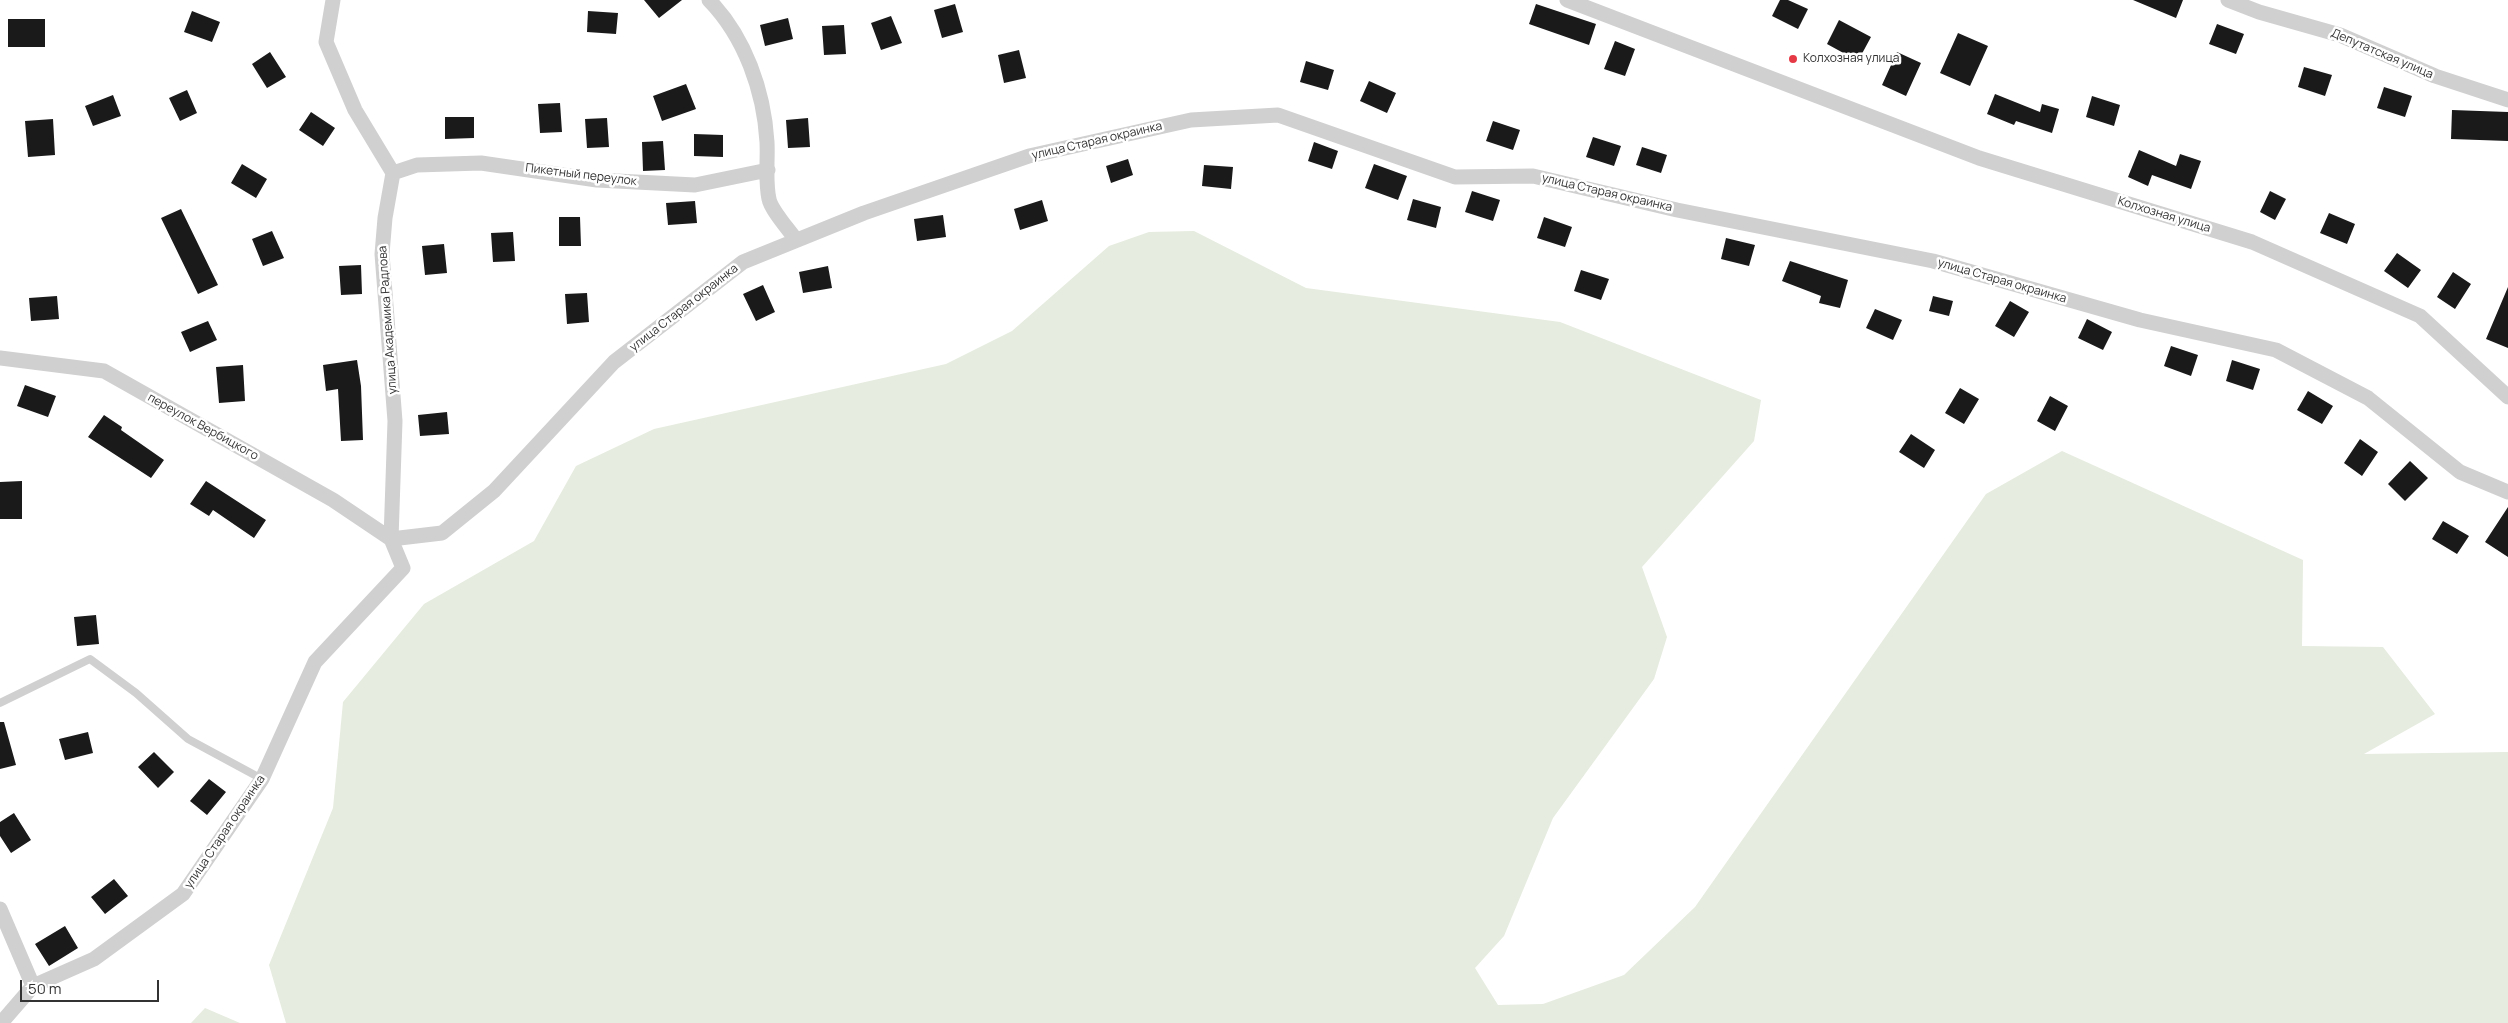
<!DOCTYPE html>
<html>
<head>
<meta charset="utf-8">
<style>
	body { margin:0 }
	#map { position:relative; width:2508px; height:1023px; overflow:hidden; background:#fff; font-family:Manrope,sans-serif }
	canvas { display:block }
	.scale { position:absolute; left:20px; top:980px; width:139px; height:22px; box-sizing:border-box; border:2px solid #333; border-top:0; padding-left:6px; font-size:15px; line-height:18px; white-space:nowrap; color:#333; -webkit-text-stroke:4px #fff; paint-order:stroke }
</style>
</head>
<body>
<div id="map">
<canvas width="2508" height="1023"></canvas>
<div class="scale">50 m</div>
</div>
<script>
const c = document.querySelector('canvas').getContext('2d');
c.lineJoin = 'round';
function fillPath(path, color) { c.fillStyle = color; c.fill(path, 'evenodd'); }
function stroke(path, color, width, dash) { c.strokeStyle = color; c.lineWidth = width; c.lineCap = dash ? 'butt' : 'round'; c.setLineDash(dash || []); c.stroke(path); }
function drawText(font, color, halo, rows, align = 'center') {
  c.font = font + ' Manrope,sans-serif'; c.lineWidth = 5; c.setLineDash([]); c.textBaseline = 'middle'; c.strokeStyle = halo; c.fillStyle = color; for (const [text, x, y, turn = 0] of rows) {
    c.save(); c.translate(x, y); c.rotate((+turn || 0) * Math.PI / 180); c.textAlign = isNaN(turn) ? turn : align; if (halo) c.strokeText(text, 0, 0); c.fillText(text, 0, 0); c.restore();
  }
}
fillPath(new Path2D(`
	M1194 231 1306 288 1560 322 1761 400 1754 441 1642 567 1667 637 1654 679 1553 818 1504 936 1475 968 1498 1005 1543 1004 1624 975 1695 907 1986 494 2062 451 2303 560 2302 646 2383 647 2435 714 2364 754 2508 752V1023H286L269 965 333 808 343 702 424 604 534 541 576 466 654 429 946 364 1012 331 1109 246 1149 232Z
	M205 1008 240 1023H191Z`), '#e6ecdf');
fillPath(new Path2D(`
	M644 0H682L659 18Z
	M1780 0H1788L1808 9 1798 29 1772 16Z
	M2133 0H2183L2176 18Z
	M955 4 963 32 942 38 934 10Z
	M1536 4 1596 24 1589 45 1529 24Z
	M192 11 220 22 212 42 184 32Z
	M588 11 618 13 616 34 587 32Z
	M891 16 902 43 881 50 871 23Z
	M788 18 793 39 765 46 760 25Z
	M8 19H45V47H8Z
	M1839 20 1871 37 1858 61 1827 44Z
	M2217 24 2244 34 2236 54 2209 44Z
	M844 25 846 54 824 55 822 26Z
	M1958 33 1988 46 1970 86 1940 73Z
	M1615 41 1635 49 1625 76 1604 69Z
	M1019 50 1026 78 1004 83 998 55Z
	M270 52 286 77 267 88 252 64Z
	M1897 52 1921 63 1906 96 1882 85Z
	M1306 61 1334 70 1328 90 1300 82Z
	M2304 67 2332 75 2325 96 2298 87Z
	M1369 81 1396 93 1387 113 1360 101Z
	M686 84 696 109 662 121 653 96Z
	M2384 87 2412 96 2405 117 2377 108Z
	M187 90 197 113 180 121 169 98Z
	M1995 94 2040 112 2042 104 2059 109 2052 133 2016 121 2014 125 1987 114Z
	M113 95 121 116 93 126 85 106Z
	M2092 96 2120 105 2114 126 2086 117Z
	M560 103 562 132 540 133 538 104Z
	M2452 110 2508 112V141L2451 139Z
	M311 112 335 128 323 146 299 130Z
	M445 117H474V138L445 139Z
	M607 118 609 147 587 148 585 119Z
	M808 118 810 147 788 148 786 120Z
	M53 119 55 155 28 157 25 121Z
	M1493 121 1520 130 1513 150 1486 141Z
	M694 134 723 135V157L694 156Z
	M1593 137 1621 146 1614 166 1586 157Z
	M663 141 665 170 643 171 642 142Z
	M1314 142 1338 151 1332 169 1308 161Z
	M1642 147 1667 155 1661 173 1636 165Z
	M2139 150 2176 166 2180 154 2201 161 2191 189 2152 175 2148 186 2128 177Z
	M1128 159 1133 175 1111 183 1106 166Z
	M242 164 267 179 256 198 231 183Z
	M1374 164 1407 176 1398 200 1365 188Z
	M1204 165 1233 167 1231 189 1202 186Z
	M1472 191 1500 200 1493 221 1465 212Z
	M2270 191 2286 199 2275 220 2260 212Z
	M1413 199 1441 207 1436 228 1407 220Z
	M1042 200 1048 221 1020 230 1014 209Z
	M695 201 697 223 668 225 666 203Z
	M181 209 218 285 198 294 161 218Z
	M2329 213 2355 224 2347 244 2320 233Z
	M943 215 946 237 917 241 914 219Z
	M559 217H580L581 246H559Z
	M1544 217 1572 227 1565 247 1537 238Z
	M272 231 284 258 263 266 252 239Z
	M513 232 515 261 493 262 491 233Z
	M1726 238 1755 245 1749 266 1721 259Z
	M444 244 447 273 425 275 422 246Z
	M2397 253 2421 270 2408 288 2384 271Z
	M1790 261 1848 280 1840 308 1819 303 1821 296 1782 281Z
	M361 265 362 294 341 295 339 266Z
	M828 266 832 288 803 293 799 272Z
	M1581 270 1609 279 1601 300 1574 291Z
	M2453 272 2471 284 2455 309 2437 297Z
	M763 285 775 312 756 321 743 294Z
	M2508 287V348L2486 339Z
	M587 293 589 322 567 324 565 294Z
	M57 296 59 319 31 321 29 298Z
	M1933 296 1953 301 1949 316 1929 311Z
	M2010 301 2029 312 2014 337 1995 326Z
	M1875 309 1902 320 1893 340 1866 328Z
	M2087 319 2112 332 2103 350 2078 338Z
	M208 321 217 340 190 352 181 332Z
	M2171 346 2198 355 2191 376 2164 366Z
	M357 360 361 386 363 440 341 441 338 389 326 391 323 365Z
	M2232 360 2260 369 2253 390 2226 381Z
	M243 365 245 401 219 403 216 367Z
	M25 385 56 396 48 417 17 406Z
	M1960 388 1979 399 1964 424 1945 413Z
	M2308 391 2333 406 2322 424 2297 410Z
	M2050 396 2068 406 2055 431 2037 421Z
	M447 412 449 434 420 436 418 415Z
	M104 415 122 427 121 430 164 460 151 478 88 437Z
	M1911 434 1935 450 1924 468 1899 452Z
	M2360 439 2378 452 2362 476 2344 463Z
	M2410 461 2428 478 2405 501 2388 484Z
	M22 481V519H0V482Z
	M206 481 266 520 254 538 213 510 209 516 190 504Z
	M2508 507V557L2485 542Z
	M2443 521 2469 536 2457 554 2432 539Z
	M96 615 99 644 77 646 74 617Z
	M0 722H4L16 765 0 769Z
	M88 732 93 753 65 760 59 739Z
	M154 752 174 772 158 788 138 767Z
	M209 779 226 792 207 815 190 801Z
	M14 813 31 840 11 853 0 836V822Z
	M114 879 128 896 105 914 91 897Z
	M65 926 78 948 49 966 35 944Z`), '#1a1a1a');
stroke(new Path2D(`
	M0 703 90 659 136 693 188 739 262 779`), '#d0d0d0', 8);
stroke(new Path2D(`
	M333 0 326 42 355 110 393 173 385 218 382 254 395 421 391 539
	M709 0C745 37 764 91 767 142 768 160 765 181 769 199 771 210 790 231 796 240
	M1567 0 1979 158 2252 242 2420 316 2508 397
	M2228 0 2259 12 2340 35 2435 76 2508 100
	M393 173 417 165 481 163 597 180 695 185 768 170
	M0 358 104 371 333 500 391 539
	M0 909 33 986
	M1 1023 33 986 94 959 183 894 262 779 315 662 403 568 391 539 442 533 494 491 614 362 743 262 864 213 1029 156 1191 120 1278 115 1455 177 1533 176 1677 210 1933 261 2140 320 2276 350 2368 398 2460 472 2508 492`), '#d0d0d0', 15);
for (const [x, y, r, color] of [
	[1793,59,5,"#e63946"]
]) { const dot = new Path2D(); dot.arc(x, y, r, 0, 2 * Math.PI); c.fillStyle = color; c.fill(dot); stroke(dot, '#fff', 2); }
drawText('12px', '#333', '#fff', [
	["Депутатская улица",2382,54,23],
	["улица Старая окраинка",1097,141,-13],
	["Пикетный переулок",581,175,7],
	["улица Старая окраинка",1607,193,13],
	["Колхозная улица",2164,215,17],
	["улица Старая окраинка",2002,281,16],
	["улица Старая окраинка",684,308,-38],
	["улица Академика Радлова",388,320,-94],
	["переулок Вербицкого",203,427,29],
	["улица Старая окраинка",225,832,-56]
]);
drawText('12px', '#333', '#fff', [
	["Колхозная улица",1803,59]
], 'left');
</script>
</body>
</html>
